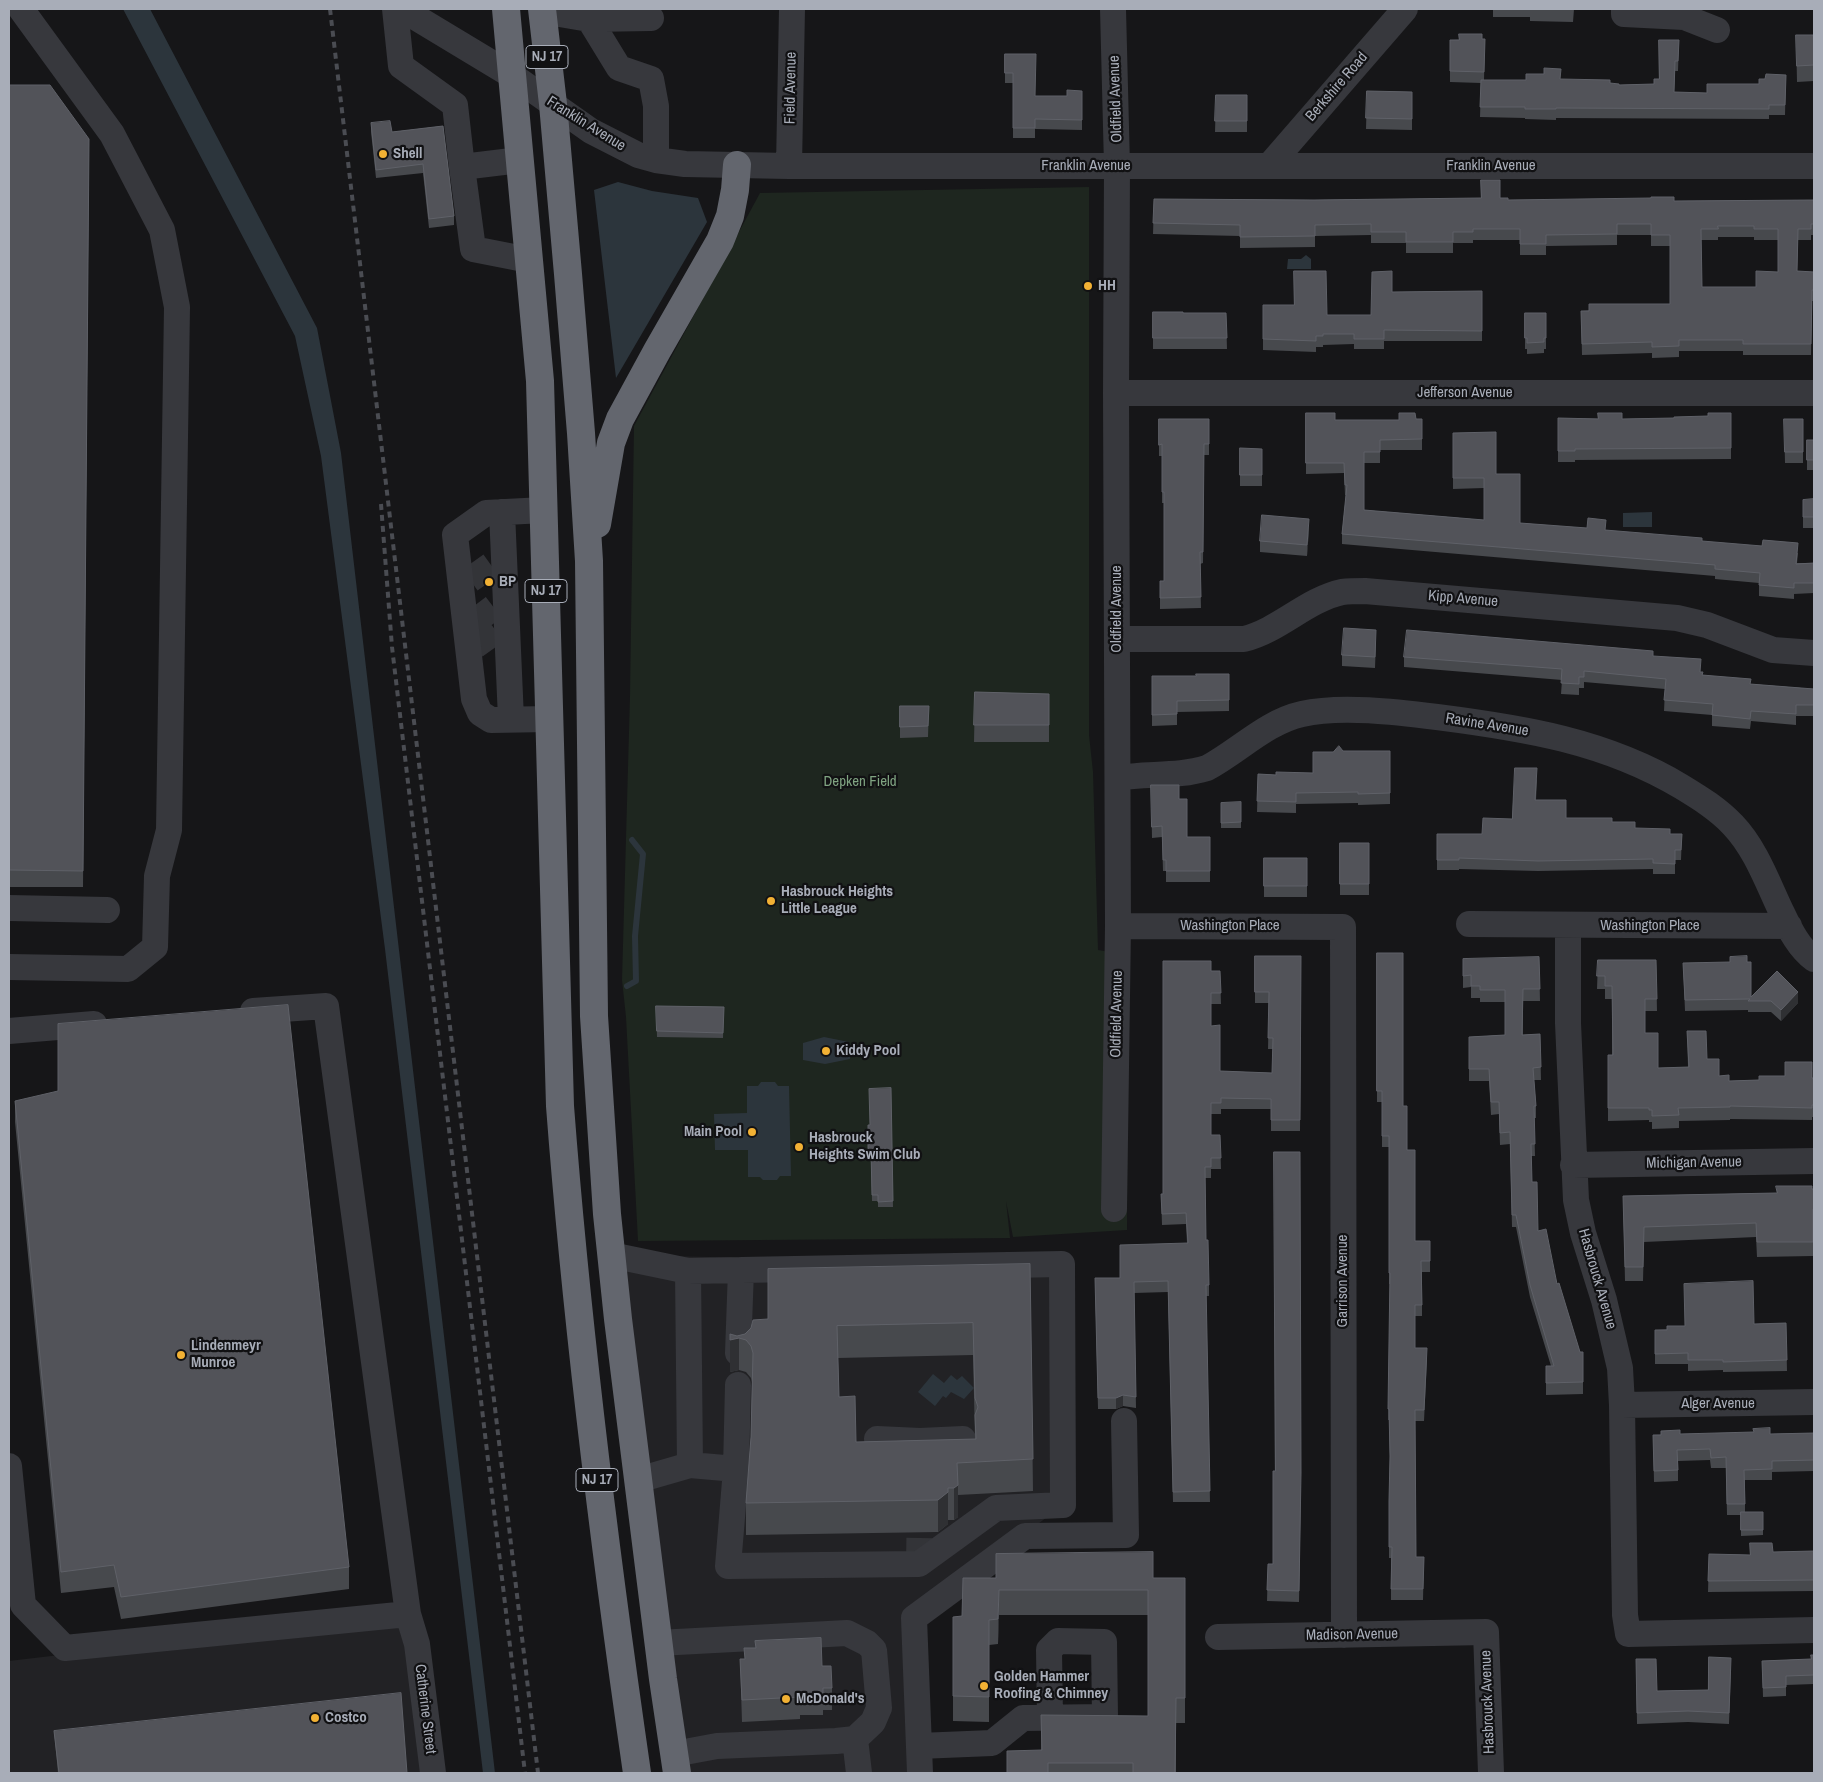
<!DOCTYPE html>
<html>
<head>
<meta charset="utf-8">
<style>
	body { margin:0 }
	#map { position:relative; width:1823px; height:1782px; overflow:hidden; background:#161618; font-family:"Archivo Narrow",sans-serif }
	canvas { display:block }
	.frame { position:absolute; inset:0; border:10px solid #a8adb8; pointer-events:none }
</style>
</head>
<body>
<div id="map">
<canvas width="1823" height="1782"></canvas>
<div class="frame"></div>
</div>
<script>
const c = document.querySelector('canvas').getContext('2d');
c.lineJoin = 'round';
function fillPath(path, color) { c.fillStyle = color; c.fill(path, 'evenodd'); }
function stroke(path, color, width, dash) { c.strokeStyle = color; c.lineWidth = width; c.lineCap = dash ? 'butt' : 'round'; c.setLineDash(dash || []); c.stroke(path); }
function drawText(font, color, halo, rows, align = 'center') {
  c.font = font + ' "Archivo Narrow",sans-serif'; c.lineWidth = 4.5; c.setLineDash([]); c.textBaseline = 'middle'; c.strokeStyle = halo; c.fillStyle = color; for (const [text, x, y, turn = 0] of rows) {
    c.save(); c.translate(x, y); c.rotate((+turn || 0) * Math.PI / 180); c.textAlign = isNaN(turn) ? turn : align; if (halo) c.strokeText(text, 0, 0); c.fillText(text, 0, 0); c.restore();
  }
}
fillPath(new Path2D(`
	M611 1255 1062 1264 1063 1505 914 1618 920 1773H683Z
	M408 1614 423 1773H9V1661Z`), '#222225');
fillPath(new Path2D(`
	M1089 187V735L1093 772 1098 950 1128 955 1127 1230 1013 1237 1006 1201 1010 1238 638 1241 626 1017 622 980 630 696 634 426 760 193Z`), '#1e261f');
fillPath(new Path2D(`
	M123 9H150L317 328 341 453 495 1773H483L385 949 321 456 295 336Z
	M618 182 652 191 698 198 707 222 616 378 594 190Z
	M1306 255 1311 259V269H1287L1288 259H1301Z
	M1652 512V527H1623V513Z
	M824 1037 849 1042 850 1059 825 1064 803 1060V1043Z
	M761 1082H775L778 1086H789L791 1176H780L777 1180H763L760 1177H748V1150H715L714 1114 747 1113V1086H758Z
	M933 1374 944 1383 951 1375 957 1380 962 1376 974 1388 964 1399 951 1392 946 1398 943 1396 935 1406 918 1392Z`), '#2c353c');
stroke(new Path2D(`
	M627 986 636 981 635 936 643 854 632 840`), '#2c353c', 6);
stroke(new Path2D(`
	M470 580 491 565
	M473 623 494 607
	M475 646 496 631
	M919 1564 920 1497`), '#333438', 26, [26, 13]);
stroke(new Path2D(`
	M395 9 401 66 455 105 462 167 520 160
	M402 9 513 76 591 131 638 155 656 160 685 164 789 166H1814
	M588 9 589 19 651 18
	M1113 9 1117 166 1116 393 1118 926 1114 1209
	M1624 9V14L1684 17 1717 30
	M542 11 589 19 619 68 651 79 656 106V160
	M789 166 792 9
	M1269 166 1405 9
	M462 167 473 249 529 260
	M1116 393H1814
	M544 510 486 513 455 535 474 699 480 713 491 720 549 719
	M502 512 511 719
	M1118 639H1244C1280 630 1306 600 1342 592 1350 591 1358 591 1365 591L1677 618 1707 625 1773 650 1814 653
	M1118 778C1147 773 1178 777 1207 768 1239 751 1266 722 1302 714 1340 705 1397 712 1437 717 1523 728 1606 741 1682 787 1700 798 1718 809 1733 825 1756 849 1768 884 1782 913 1790 930 1799 948 1814 959
	M9 908 107 910
	M1469 924 1789 926
	M1568 925V1023L1576 1200 1583 1233 1604 1300 1620 1368 1622 1405 1625 1615 1628 1634 1814 1630
	M1118 926 1343 927 1344 1635
	M9 967 128 969 155 947 157 876 169 830 177 307 162 230 112 134 21 9
	M253 1011 326 1006 408 1614 417 1644 433 1773
	M9 1031 94 1024
	M1573 1165 1814 1161
	M611 1255 688 1271
	M738 1353 741 1270
	M1622 1405 1814 1402
	M877 1439 920 1441 963 1439
	M9 1466 23 1605 65 1648 408 1614
	M736 1469 738 1385
	M638 1480 690 1465 688 1271 1062 1264 1063 1505 996 1508 919 1564 728 1566 736 1469 690 1465
	M1218 1637 1486 1632 1491 1773
	M658 1643 847 1633 867 1643 874 1650 879 1708 873 1722 855 1739 836 1741 717 1746 674 1754
	M855 1739 859 1773
	M919 1746 992 1743 1023 1718 1105 1717 1104 1642 1058 1641 1049 1650 1050 1718
	M920 1773 914 1618 1025 1536 1126 1535 1124 1421`), '#37383d', 26);
stroke(new Path2D(`
	M506 9 540 381 560 1106C577 1329 605 1552 637 1773
	M542 9 553 104 568 274 581 433 589 561 594 1016 607 1214 618 1319 663 1679 677 1773
	M597 524 611 443 620 419 657 351 720 241 730 216 735 190 737 165`), '#63666e', 28);
stroke(new Path2D(`
	M330 9 538 1773
	M381 504 392 647 525 1773`), '#4a4c52', 4, [6, 5]);
fillPath(new Path2D(`
	M1493 9H1574L1573 22 1530 21V17H1493Z
	M1796 35 1814 39V81L1797 82Z
	M1485 39 1484 80H1526L1561 79 1610 83 1619 85 1654 84 1659 79 1679 40 1678 71H1675L1674 92 1707 93 1759 84 1765 79 1786 75 1785 115H1769V119L1556 118V120L1525 119V118L1480 117 1481 83 1450 82V40Z
	M1005 54 1035 96H1067L1082 91V130L1035 129V138H1013V83H1005Z
	M9 85 89 139 83 887H9Z
	M1367 91 1412 92V130L1366 129Z
	M1216 95H1247V132H1215Z
	M371 123 392 132 443 126 454 216V225L429 228 423 173 376 178 371 132Z
	M1500 198 1508 200 1674 201 1814 200V235H1811V240H1798L1797 271 1814 272V301H1812L1811 355H1743V351H1679V357L1652 358V353L1582 355 1581 311 1670 304V246H1651V235H1617V245L1546 246V255H1520V240H1473V243H1453V253H1406V243H1371V235L1315 236V247L1240 248V236L1153 234 1154 199 1314 200ZM1718 237H1754V240H1778V272L1756 287H1702L1701 240H1718Z
	M1482 291V341H1384V349H1354V344L1323 345V347H1316V352L1263 350V305H1294L1327 315H1371L1392 292Z
	M1153 312 1183 313H1226L1227 349H1153Z
	M1525 313H1546V349H1544V353L1527 354V349H1525Z
	M1306 413 1335 420H1399L1422 419V450H1380V463H1364V510L1484 520V488L1453 489V433L1496 474 1520 523 1606 530 1798 553 1797 563H1814V593L1794 594V599L1759 596V583L1715 579V576L1342 544V534L1346 495H1345L1344 473 1306 474Z
	M1731 413V459L1575 460V462H1558V418L1622 419 1674 418 1708 416Z
	M1159 419H1209V455H1204L1203 563 1200 564 1201 608 1160 609V581H1164V503H1162V456H1159Z
	M1784 419H1803V463H1785Z
	M1807 440H1814V470H1807Z
	M1240 448 1262 449V486H1240Z
	M1814 499V528H1803V500Z
	M1309 530 1307 556 1260 552V541Z
	M1376 641 1375 668 1342 666V655Z
	M1653 656 1701 672 1703 675 1751 684 1814 689V716H1796V725L1751 721 1750 729 1712 726V715L1664 711 1665 689 1584 682V688H1579V695L1561 694 1562 680 1404 667V657Z
	M1229 674V711L1177 712V725L1152 726V676H1196Z
	M975 692 1049 694V742H974Z
	M900 706H929L928 737 900 738Z
	M1343 751H1390V804L1358 805V803L1296 804V813L1257 812 1258 774 1276 775 1313 773Z
	M1537 779 1536 800 1566 818 1612 822 1635 828 1670 834H1682L1681 860H1675V874H1653V869L1538 871 1459 869V870H1437V834H1482L1512 819Z
	M1151 785 1179 799 1187 837H1210V882H1166V871H1163L1162 837 1152 838Z
	M1241 802V828H1221V803Z
	M1340 843H1369V895H1340Z
	M1264 858H1307V897H1264Z
	M1377 953 1403 1106 1415 1241H1430V1272H1422V1316H1415V1348L1427 1360 1424 1421H1415L1416 1557H1424L1423 1600H1391V1558H1389V1512L1390 1460 1389 1420H1388L1390 1284H1389V1147H1382V1102H1377Z
	M1255 956H1301L1300 1131H1271V1109H1221V1114H1211V1135H1220L1221 1169H1211V1178H1205L1206 1240 1209 1285V1296H1206L1210 1502H1173L1168 1292 1134 1293 1136 1408 1123 1406 1116 1409H1098L1095 1278H1120L1187 1243 1186 1224 1162 1225 1161 1194H1163L1211 971H1220L1221 1004H1211V1026L1220 1071 1272 1073 1273 1049H1268L1269 1003H1255Z
	M1539 957 1540 1001H1523V1035L1540 1034 1541 1080H1534L1536 1106V1118H1534L1535 1156H1531L1532 1182 1538 1231 1557 1284 1580 1352H1583V1394L1546 1395V1366H1551L1530 1297 1516 1227H1512L1510 1144 1500 1145 1499 1114 1491 1115 1489 1081H1469V1037L1505 1035V1002H1480V998H1471V987L1463 988V959Z
	M1598 960H1656L1657 1011H1645V1033L1658 1068 1688 1067 1687 1031 1719 1076 1729 1081 1814 1078V1117H1812V1120L1730 1119V1120L1679 1121V1128L1652 1129V1122H1649V1120L1608 1121V1055H1612V999H1605V989H1597Z
	M1747 962 1751 997 1798 1003 1781 1021 1771 1012H1748V1010L1685 1011 1683 963Z
	M656 1006 724 1007 723 1038 657 1037Z
	M891 1088 893 1207H878V1201H872L871 1155H868V1130L870 1125Z
	M15 1101 349 1567V1589L121 1619 114 1587 61 1593 15 1122Z
	M1814 1189V1223H1813V1256L1757 1257 1756 1237 1644 1242 1643 1281H1625L1623 1196 1777 1193Z
	M1030 1264 1033 1491 958 1495V1517L954 1520H948V1524L938 1532 746 1535V1503L751 1437 752 1382 751 1378 746 1372 739 1370 730 1372 737 1336 745 1334 768 1319V1269ZM973 1355 975 1439 856 1442 839 1397 838 1358Z
	M1786 1323 1787 1371 1723 1372V1370L1688 1371V1364H1655V1330L1754 1324Z
	M1814 1433V1471L1772 1472V1480H1745V1512H1763V1535L1741 1536V1515H1727L1726 1468H1711L1710 1460 1678 1461V1481L1654 1482 1653 1435 1680 1434H1770Z
	M1301 1484 1299 1602 1267 1601 1268 1564H1273Z
	M1750 1543 1773 1552 1814 1551V1591L1708 1592 1709 1554 1750 1555Z
	M963 1578H1185V1723H1176V1773H1007L1041 1750V1715L1148 1716V1615H999L998 1644 989 1645V1722L953 1721V1617L962 1616Z
	M1814 1655V1684L1786 1685V1696L1763 1697 1762 1661 1811 1659Z
	M740 1659 822 1666 832 1688V1710H823V1715H800V1719L742 1722Z
	M1636 1659 1657 1691 1708 1690 1731 1669 1729 1724 1688 1722 1637 1724Z
	M54 1731 407 1773H58Z`), '#47494d');
fillPath(new Path2D(`
	M1309 519V530L1307 556V545Z
	M1798 992V1003L1781 1021V1010Z
	M739 1338V1370L730 1372V1340Z
	M1123 1395V1406L1116 1409V1398Z
	M958 1485V1517L954 1520V1488Z
	M948 1492V1524L938 1532V1500Z
	M999 1590V1615L998 1644V1619Z`), '#2f3033');
const building = new Path2D(`
	M1459 34H1482V39H1485L1484 72 1450 71V40H1459Z
	M1796 35H1813L1814 39V65L1797 66Z
	M1659 40H1679L1678 61H1675L1674 92 1707 93V84H1759V79H1765L1766 74 1786 75 1785 105H1769V109L1556 108V109H1525V107H1480L1481 80H1526V74H1544V68L1561 69 1560 79 1610 80V83L1619 84V85L1654 84V79H1659Z
	M1005 54H1036L1035 96H1067V90L1082 91V120L1035 119V128H1013V73H1005Z
	M9 85H50L89 139 83 871 9 870Z
	M1367 91 1412 92V119L1366 118Z
	M1216 95H1247V121H1215Z
	M390 121 392 132 443 126 454 216 429 219 423 164 376 170 371 123Z
	M1481 180H1500V198H1508V200L1651 198V197H1674V201L1814 200V224H1811V229H1798L1797 271 1814 272V290H1812L1811 344H1743V340H1679V346L1652 347V342L1582 344 1581 311H1589V304H1670V235H1651V224H1617V234L1546 235V244H1520V229H1473V232H1453V242H1406V232H1371V224L1315 225V236L1240 237V225L1153 223 1154 199 1314 200 1481 198ZM1718 226H1754V229H1778V272L1756 271V287H1702L1701 229H1718Z
	M1294 271H1326L1327 315H1371L1372 272 1392 271V292L1482 291V331L1384 330V339H1354V334H1323V336H1316V341L1263 339V305H1294Z
	M1153 312H1183V313H1226L1227 338H1153Z
	M1525 313H1546V338H1544V342L1527 343V338H1525Z
	M1306 413H1335V420H1399V413H1415L1416 419H1422V439L1380 440V452H1364V510L1484 520V478H1453V433L1496 432V474H1520V523L1587 528 1588 518 1606 520 1605 530 1702 538V541L1762 546 1763 540 1798 543 1796 564 1814 563V583H1794V588L1759 585 1760 573 1715 569V565L1342 534 1347 485H1345L1344 463H1306Z
	M1598 413H1622V419L1674 418V417L1708 416V413H1731V448L1575 449V451H1558V418L1598 419Z
	M1159 419H1209V444H1204L1203 552H1200L1201 597 1160 598V581H1164V492H1162V444L1159 445Z
	M1784 419H1803V452H1785Z
	M1807 440H1814V460H1807Z
	M1240 448 1262 449V475H1240Z
	M1814 499V517H1803V500Z
	M1262 515 1309 519 1307 545 1260 541Z
	M1344 628 1376 630 1375 657 1342 655Z
	M1407 630 1653 651V656L1701 659 1700 672H1703L1702 675 1751 679 1750 684 1814 689V705H1796V714L1751 711 1750 719 1712 715 1713 704 1664 700 1666 679 1584 671V677H1579V684L1561 683 1562 669 1404 657Z
	M1196 674H1229V700L1177 701V714L1152 715V676H1196Z
	M975 692 1049 694V725H974Z
	M900 706H929L928 726 900 727Z
	M1339 746 1343 751H1390V793L1358 794V792L1296 793V802L1257 801 1258 774 1276 775V772L1313 773V752H1333Z
	M1515 768H1537L1535 800H1566V818H1612V822H1635V828L1670 829V834H1682L1681 850H1675V864L1653 863V859L1538 861 1459 858V860H1437V834H1482L1483 818 1512 819Z
	M1151 785H1179V799H1187V837H1210V871H1166V860H1163L1162 826 1152 827Z
	M1241 802V822L1221 823V803Z
	M1340 843H1369V884H1340Z
	M1264 858H1307V886H1264Z
	M1377 953H1403V1106H1407V1150H1415V1241H1430V1261H1421L1422 1305H1415V1348H1427L1424 1410H1415L1416 1557H1424L1423 1589H1391L1392 1547H1389V1501L1390 1456 1389 1409H1388L1390 1273H1389V1136H1382V1091H1377Z
	M1255 956H1301L1300 1120H1271V1099L1221 1098V1103H1211V1135H1220L1221 1158H1211V1167H1205L1206 1240H1208L1209 1285H1206L1210 1491 1173 1492 1168 1281 1134 1282 1136 1397 1123 1395 1116 1398H1098L1095 1278H1120V1245L1188 1243 1186 1213 1162 1214 1161 1194H1163V961H1211V971H1220L1221 993H1211V1026L1220 1025V1071L1272 1073 1273 1038H1268L1269 992H1255Z
	M1747 956V962H1751V997L1777 971 1798 992 1781 1010 1771 1001H1748L1750 999 1685 1000 1683 963 1730 962V957Z
	M1539 957 1540 989H1523L1522 1035 1540 1034 1541 1067 1533 1068 1536 1106H1534L1535 1144H1531L1532 1182H1537L1538 1231 1546 1229 1557 1284 1559 1283 1580 1352H1583V1382L1546 1383V1366H1554L1530 1285 1516 1215H1512L1510 1132 1500 1133 1499 1102H1491L1489 1069H1469V1037L1505 1035V990H1480V986H1471V975L1463 976V959Z
	M1598 960H1656L1657 999H1645V1033H1658V1068L1689 1067 1687 1031H1706L1707 1059H1719V1076L1729 1075V1081L1759 1080V1076H1785V1062H1812V1078H1814V1105H1812V1108L1730 1106V1107L1678 1108 1679 1115 1652 1116V1110H1649V1108H1608V1055H1613L1612 986H1605V976H1597Z
	M288 1005 349 1567 121 1597 114 1565 61 1572 15 1101 58 1091V1024Z
	M656 1006 724 1007 723 1033 657 1031Z
	M891 1088 893 1201 878 1202V1195H872L871 1150H868V1125H870L869 1089Z
	M1274 1152H1300L1301 1473 1299 1591 1267 1590 1268 1564H1273V1471H1275Z
	M1776 1186H1812V1189H1814V1209H1813V1242H1757L1756 1223 1644 1227 1643 1267H1625L1623 1196 1777 1193Z
	M1030 1264 1033 1459 957 1463 958 1485 954 1488H948V1492L938 1500 746 1503 751 1437 753 1353 751 1346 746 1340 739 1338 730 1340V1334L737 1336 745 1334 751 1328 753 1320 768 1319V1269ZM973 1323 975 1398 978 1407 975 1415 976 1439 856 1442 855 1396 839 1397 837 1326Z
	M1753 1281 1754 1324 1786 1323 1787 1360 1723 1362V1360H1688V1353L1655 1354V1330H1667V1326H1685L1684 1284Z
	M1770 1428V1434L1814 1433V1460L1772 1461V1469L1744 1470 1745 1504H1727L1726 1457 1711 1458 1710 1449 1677 1450 1678 1470 1654 1471 1653 1435H1661V1431L1680 1430V1434L1754 1432 1753 1429Z
	M1741 1512H1763V1530H1741Z
	M1750 1543H1772L1773 1552 1814 1551V1580L1708 1581 1709 1554 1750 1555Z
	M1153 1552V1578H1185V1698H1176L1175 1773H1133V1763H1048V1773H1007V1751L1042 1750 1041 1715 1148 1716V1590H999L998 1619 989 1620V1697L953 1696V1617L962 1616 963 1578H996V1554Z
	M821 1638 822 1666H831L832 1688H823V1693L800 1694V1697L742 1700 740 1659H745L744 1648H756L755 1641Z
	M1811 1655H1814V1675L1786 1676V1687L1763 1688 1762 1661 1811 1659Z
	M1709 1657 1731 1658 1729 1713 1688 1711 1637 1713 1636 1659H1656L1657 1691 1708 1690Z
	M401 1693 407 1773H59L54 1731Z`);
fillPath(building, '#525359');
stroke(building, '#5f6168', 1);
for (const [x, y, r, color] of [
	[383,154,5,"#f2b134"],
	[1088,286,5,"#f2b134"],
	[489,582,5,"#f2b134"],
	[771,901,5,"#f2b134"],
	[826,1051,5,"#f2b134"],
	[752,1132,5,"#f2b134"],
	[799,1147,5,"#f2b134"],
	[181,1355,5,"#f2b134"],
	[984,1686,5,"#f2b134"],
	[786,1699,5,"#f2b134"],
	[315,1718,5,"#f2b134"]
]) { const dot = new Path2D(); dot.arc(x, y, r, 0, 2 * Math.PI); c.fillStyle = color; c.fill(dot); stroke(dot, '#111113', 2); }
for (const [x, y, w] of [
	[547,57,42],
	[546,591,42],
	[597,1480,42]
]) { const box = new Path2D(); box.roundRect(x - w / 2, y - 11.5, w, 23, 4); c.fillStyle = '#111113'; c.fill(box); stroke(box, '#a8adb8', 1); }
drawText('bold 14px', '#a8adb8', null, [
	["NJ 17",547,57],
	["NJ 17",546,591],
	["NJ 17",597,1480]
]);
drawText('15px', '#a8adb8', '#111113', [
	["Berkshire Road",1337,87,-49],
	["Field Avenue",791,88,-89],
	["Oldfield Avenue",1116,99,-92],
	["Franklin Avenue",586,124,32],
	["Franklin Avenue",1086,166],
	["Franklin Avenue",1491,166],
	["Jefferson Avenue",1465,393],
	["Kipp Avenue",1463,599,5],
	["Oldfield Avenue",1117,609,-90],
	["Ravine Avenue",1487,725,9],
	["Washington Place",1230,926],
	["Washington Place",1650,926],
	["Oldfield Avenue",1117,1014,-89],
	["Michigan Avenue",1694,1163,-1],
	["Hasbrouck Avenue",1597,1279,74],
	["Garrison Avenue",1343,1281,-90],
	["Alger Avenue",1718,1404],
	["Madison Avenue",1352,1635,-1],
	["Hasbrouck Avenue",1488,1702,-92],
	["Catherine Street",425,1709,83]
]);
drawText('bold 15px', '#a8adb8', '#111113', [
	["Shell",393,154],
	["HH",1098,286],
	["BP",499,582],
	["Hasbrouck Heights",781,892],
	["Little League",781,909],
	["Kiddy Pool",836,1051],
	["Main Pool",742,1132,"right"],
	["Hasbrouck",809,1138],
	["Heights Swim Club",809,1155],
	["Lindenmeyr",191,1346],
	["Munroe",191,1363],
	["Golden Hammer",994,1677],
	["Roofing & Chimney",994,1694],
	["McDonald's",796,1699],
	["Costco",325,1718]
], 'left');
drawText('15px', '#7fa381', '#111113', [
	["Depken Field",860,782]
]);
</script>
</body>
</html>
